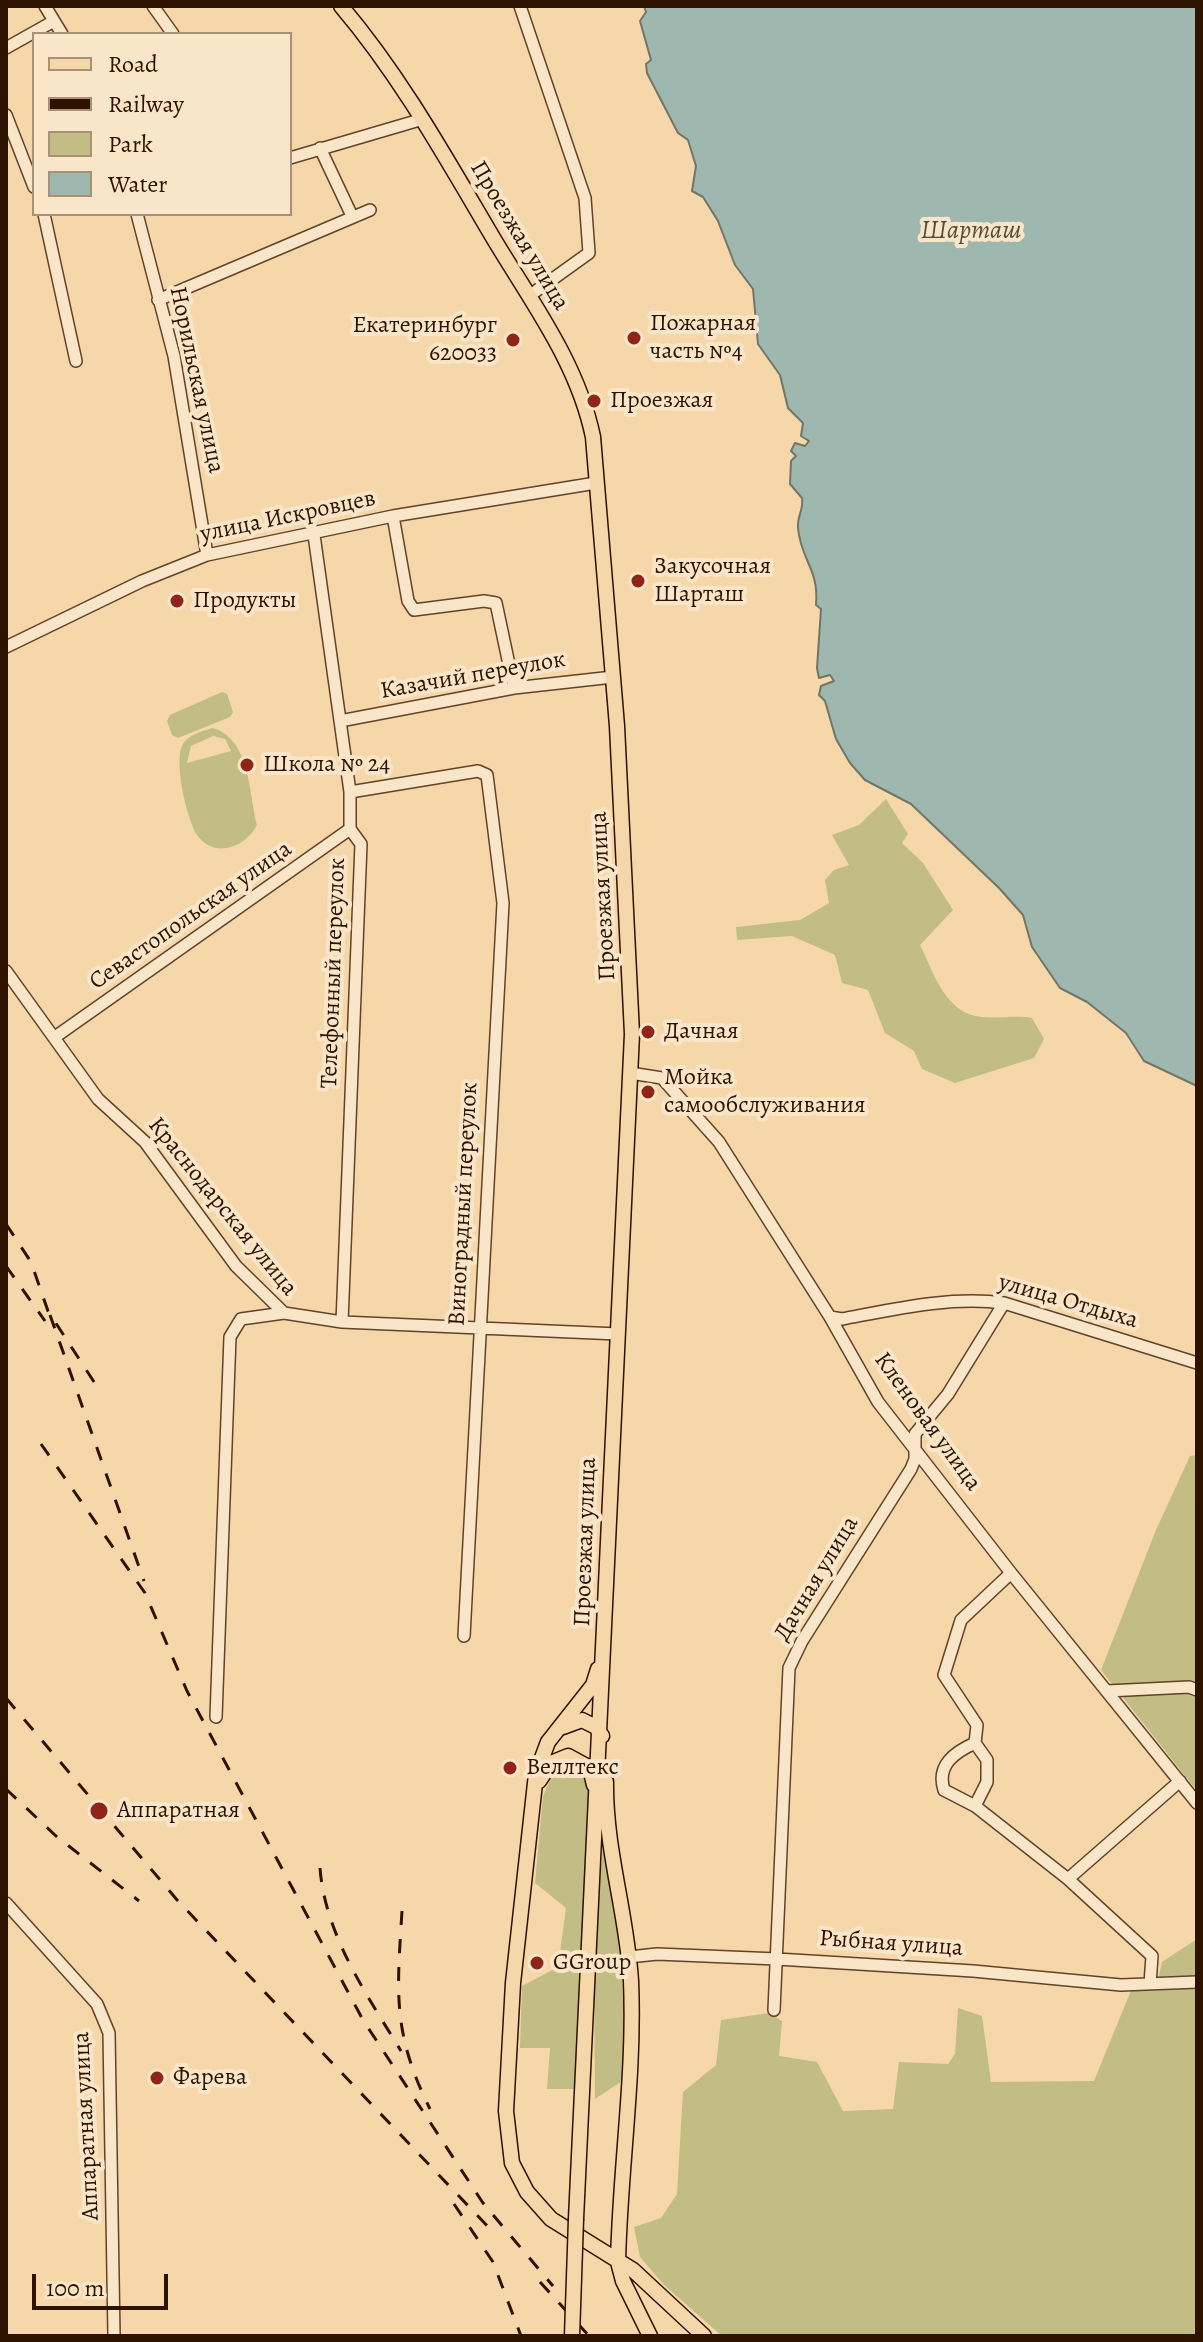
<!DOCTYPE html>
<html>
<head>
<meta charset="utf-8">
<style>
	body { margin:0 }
	#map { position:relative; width:1203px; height:2342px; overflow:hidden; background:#f6d7a9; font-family:Alegreya,serif }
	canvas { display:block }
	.frame { position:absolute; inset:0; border:8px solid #2e1200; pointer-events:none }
	.legend { position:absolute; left:32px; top:32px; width:260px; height:184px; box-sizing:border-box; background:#f9e5c7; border:2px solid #a89177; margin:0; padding:10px 14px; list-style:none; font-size:24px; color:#2e1200 }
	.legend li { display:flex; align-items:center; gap:16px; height:40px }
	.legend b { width:40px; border:2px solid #a89177 }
	.scale { position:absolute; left:32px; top:2274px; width:136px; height:36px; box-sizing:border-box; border:4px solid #2e1200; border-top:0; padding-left:10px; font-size:24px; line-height:28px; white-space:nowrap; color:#2e1200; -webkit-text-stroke:6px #f9e5c7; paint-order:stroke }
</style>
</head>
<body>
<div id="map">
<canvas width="1203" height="2342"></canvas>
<div class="frame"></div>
<ul class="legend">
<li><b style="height:10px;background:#f6d7a9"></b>Road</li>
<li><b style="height:10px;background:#2e1200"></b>Railway</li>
<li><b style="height:22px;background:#c1bd84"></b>Park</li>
<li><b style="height:22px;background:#9eb8af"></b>Water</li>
</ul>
<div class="scale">100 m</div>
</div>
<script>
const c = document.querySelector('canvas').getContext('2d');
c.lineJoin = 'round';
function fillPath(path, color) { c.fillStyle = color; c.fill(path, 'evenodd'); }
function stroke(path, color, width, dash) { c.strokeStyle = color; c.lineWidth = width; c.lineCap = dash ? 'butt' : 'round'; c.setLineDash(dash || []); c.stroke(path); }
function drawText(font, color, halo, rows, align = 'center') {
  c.font = font + ' Alegreya,serif'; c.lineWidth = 8; c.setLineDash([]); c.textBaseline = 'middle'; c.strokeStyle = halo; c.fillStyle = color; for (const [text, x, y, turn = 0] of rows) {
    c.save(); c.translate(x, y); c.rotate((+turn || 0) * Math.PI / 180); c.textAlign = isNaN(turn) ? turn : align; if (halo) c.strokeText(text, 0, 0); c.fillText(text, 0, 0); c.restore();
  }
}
fillPath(new Path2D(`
	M222 692 227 694 233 712 230 717 178 738 172 735 167 721 170 715Z
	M213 728C250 739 249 793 257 825 245 848 214 859 197 835 187 819 171 755 185 741 193 733 203 731 213 728ZM213 736 225 739 231 751 187 763 191 746Z
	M886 799 908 834 902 843 923 863 953 910 920 945C934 973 945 1014 982 1017 999 1019 1014 1015 1032 1018L1044 1039 1034 1058 955 1083 922 1069 914 1051 885 1033 868 990 842 983 835 955 792 936 737 940 736 927 800 920 829 903 825 880 834 870 849 865 832 835 859 825Z
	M1197 1455V1791L1101 1670 1156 1530 1190 1456Z
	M565 1765C585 1767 589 1780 589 1797L577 2089H547L550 2048H520L522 1986 558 1967 566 1908 535 1883 543 1796 556 1767Z
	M603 1840 621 1932 625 2079 595 2099 594 1969Z
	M1197 1939V2336H722L665 2286 640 2257 634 2227 661 2218 677 2194 683 2092 716 2065 721 2020 769 2013 782 2021 779 2056 817 2062 843 2111 893 2109 899 2062 948 2064 955 2054 958 2008 982 2016 991 2082 1094 2081 1132 1988 1157 1984 1162 1962Z`), '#c1bd84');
const water = new Path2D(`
	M644 6H1197V1086L1144 1061 1126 1033 1087 1002 1060 988 1032 947 1023 915 999 888 911 804 865 780 850 763 836 739 825 701 819 695 821 686 834 681 830 675 819 678 817 668 821 609 816 605C819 568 801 561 798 528 797 516 804 509 802 498L790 484 791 461 796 456 791 451 795 443 805 446 809 441 801 436 803 423 788 408 780 375 758 344 753 289 735 265 718 221 703 197 692 191 696 166 688 140 678 133 647 73 646 64 651 60 640 21 646 12Z`);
fillPath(water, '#9eb8af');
stroke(water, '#717669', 2);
const minor = new Path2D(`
	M45 6 62 34
	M153 6 173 34
	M520 6 585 198 589 253 529 296
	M6 48 54 21
	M6 115 34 187
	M320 148 352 216
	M290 158 423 119
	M44 214 76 361
	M137 214 174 356 207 555
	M158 300 370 210
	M393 516 408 601 414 610 484 601 496 603 514 688
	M314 535 350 792V829L361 844 342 1322
	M6 647 142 581 207 555 393 516 596 483
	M340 721 514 688 613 677
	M350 792 478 771 487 775 503 903 464 1636
	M6 971 98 1099 145 1142 236 1266 284 1313 241 1319 230 1337 216 1717
	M55 1037 350 829
	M630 1073 662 1078 719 1142 830 1317 878 1402 1011 1573 1197 1803
	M284 1313 342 1322 618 1334
	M830 1317 842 1319C895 1309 950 1296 1004 1303L1197 1363
	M1107 1691 1189 1687 1197 1690
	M975 1743C955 1752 936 1765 944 1790L975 1806 1068 1879 1152 1956 1150 1984
	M975 1806 987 1782V1760L975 1743 977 1725 944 1675 961 1620 1011 1573
	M1068 1879 1180 1781
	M6 1903 97 2004 109 2033 114 2336
	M629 1957 657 1954 777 1959 973 1971 1121 1985 1197 1982
	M774 2010 789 1668 802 1641 911 1469 915 1459V1434L948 1394 1004 1303`);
const major = new Path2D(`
	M341 6C402 78 447 160 495 241 533 304 578 364 593 437L617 726 632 1034 576 2219
	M598 1669 593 1685 548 1742 536 1774 513 1983 506 2111 512 2163 527 2192 551 2219 633 2270 704 2336
	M563 1727 582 1720 596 1727 602 1736
	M539 1781 551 1763 568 1756 590 1768 594 1785
	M606 1782C605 1849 627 1914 631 1981 635 2075 620 2168 618 2262L623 2281 650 2336`);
stroke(minor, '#60432a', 14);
stroke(major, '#2e1200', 17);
stroke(minor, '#f9e5c7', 11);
stroke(major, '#f6d7a9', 14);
stroke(new Path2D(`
	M6 1224 31 1262 48 1311 96 1385
	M6 1266 45 1321
	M50 1315 144 1581
	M41 1444 145 1593 187 1691 363 2020 483 2203 553 2286
	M6 1698 178 1901 496 2235
	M6 1789 56 1836 139 1901
	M320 1868C325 1935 367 1995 401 2051
	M402 1911C397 1993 392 2032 430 2109
	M454 2204 493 2262 521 2336
	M540 2282 589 2336`), '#2e1200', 3, [14, 14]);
const majorBridge = new Path2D(`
	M572 2336 576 2219`);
stroke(majorBridge, '#2e1200', 17, []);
stroke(majorBridge, '#f6d7a9', 14);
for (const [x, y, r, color] of [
	[634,338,8,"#8f2418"],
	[513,340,8,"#8f2418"],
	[594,401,8,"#8f2418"],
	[638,581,8,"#8f2418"],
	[177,601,8,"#8f2418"],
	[247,765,8,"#8f2418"],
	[648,1032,8,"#8f2418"],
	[648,1092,8,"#8f2418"],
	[510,1768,8,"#8f2418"],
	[99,1811,10,"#8f2418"],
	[537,1963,8,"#8f2418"],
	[157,2078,8,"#8f2418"]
]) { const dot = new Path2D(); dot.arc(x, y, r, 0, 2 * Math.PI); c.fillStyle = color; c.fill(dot); stroke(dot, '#f9e5c7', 3); }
drawText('24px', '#2e1200', '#f9e5c7', [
	["Проезжая улица",519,236,59],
	["Норильская улица",196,380,78],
	["улица Искровцев",288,517,-12],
	["Казачий переулок",473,676,-10],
	["Проезжая улица",604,896,-93],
	["Севастопольская улица",191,916,-35],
	["Телефонный переулок",334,973,-88],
	["Виноградный переулок",464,1204,-87],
	["Краснодарская улица",222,1207,51],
	["улица Отдыха",1068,1302,16],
	["Кленовая улица",927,1422,54],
	["Проезжая улица",586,1542,-88],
	["Дачная улица",817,1579,-59],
	["Рыбная улица",891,1944,4],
	["Аппаратная улица",87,2126,-93]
]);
drawText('24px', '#2e1200', '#f9e5c7', [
	["Пожарная",650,324],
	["часть №4",650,352],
	["Екатеринбург",497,326,"right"],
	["620033",497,354,"right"],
	["Проезжая",610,401],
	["Закусочная",654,567],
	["Шарташ",654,595],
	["Продукты",193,601],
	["Школа № 24",263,765],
	["Дачная",664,1032],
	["Мойка",664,1078],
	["самообслуживания",664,1106],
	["Веллтекс",526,1768],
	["Аппаратная",117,1811],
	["GGroup",553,1963],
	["Фарева",173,2078]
], 'left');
drawText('italic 26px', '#554c3d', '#f9e5c7', [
	["Шарташ",971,232]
]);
</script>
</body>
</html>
